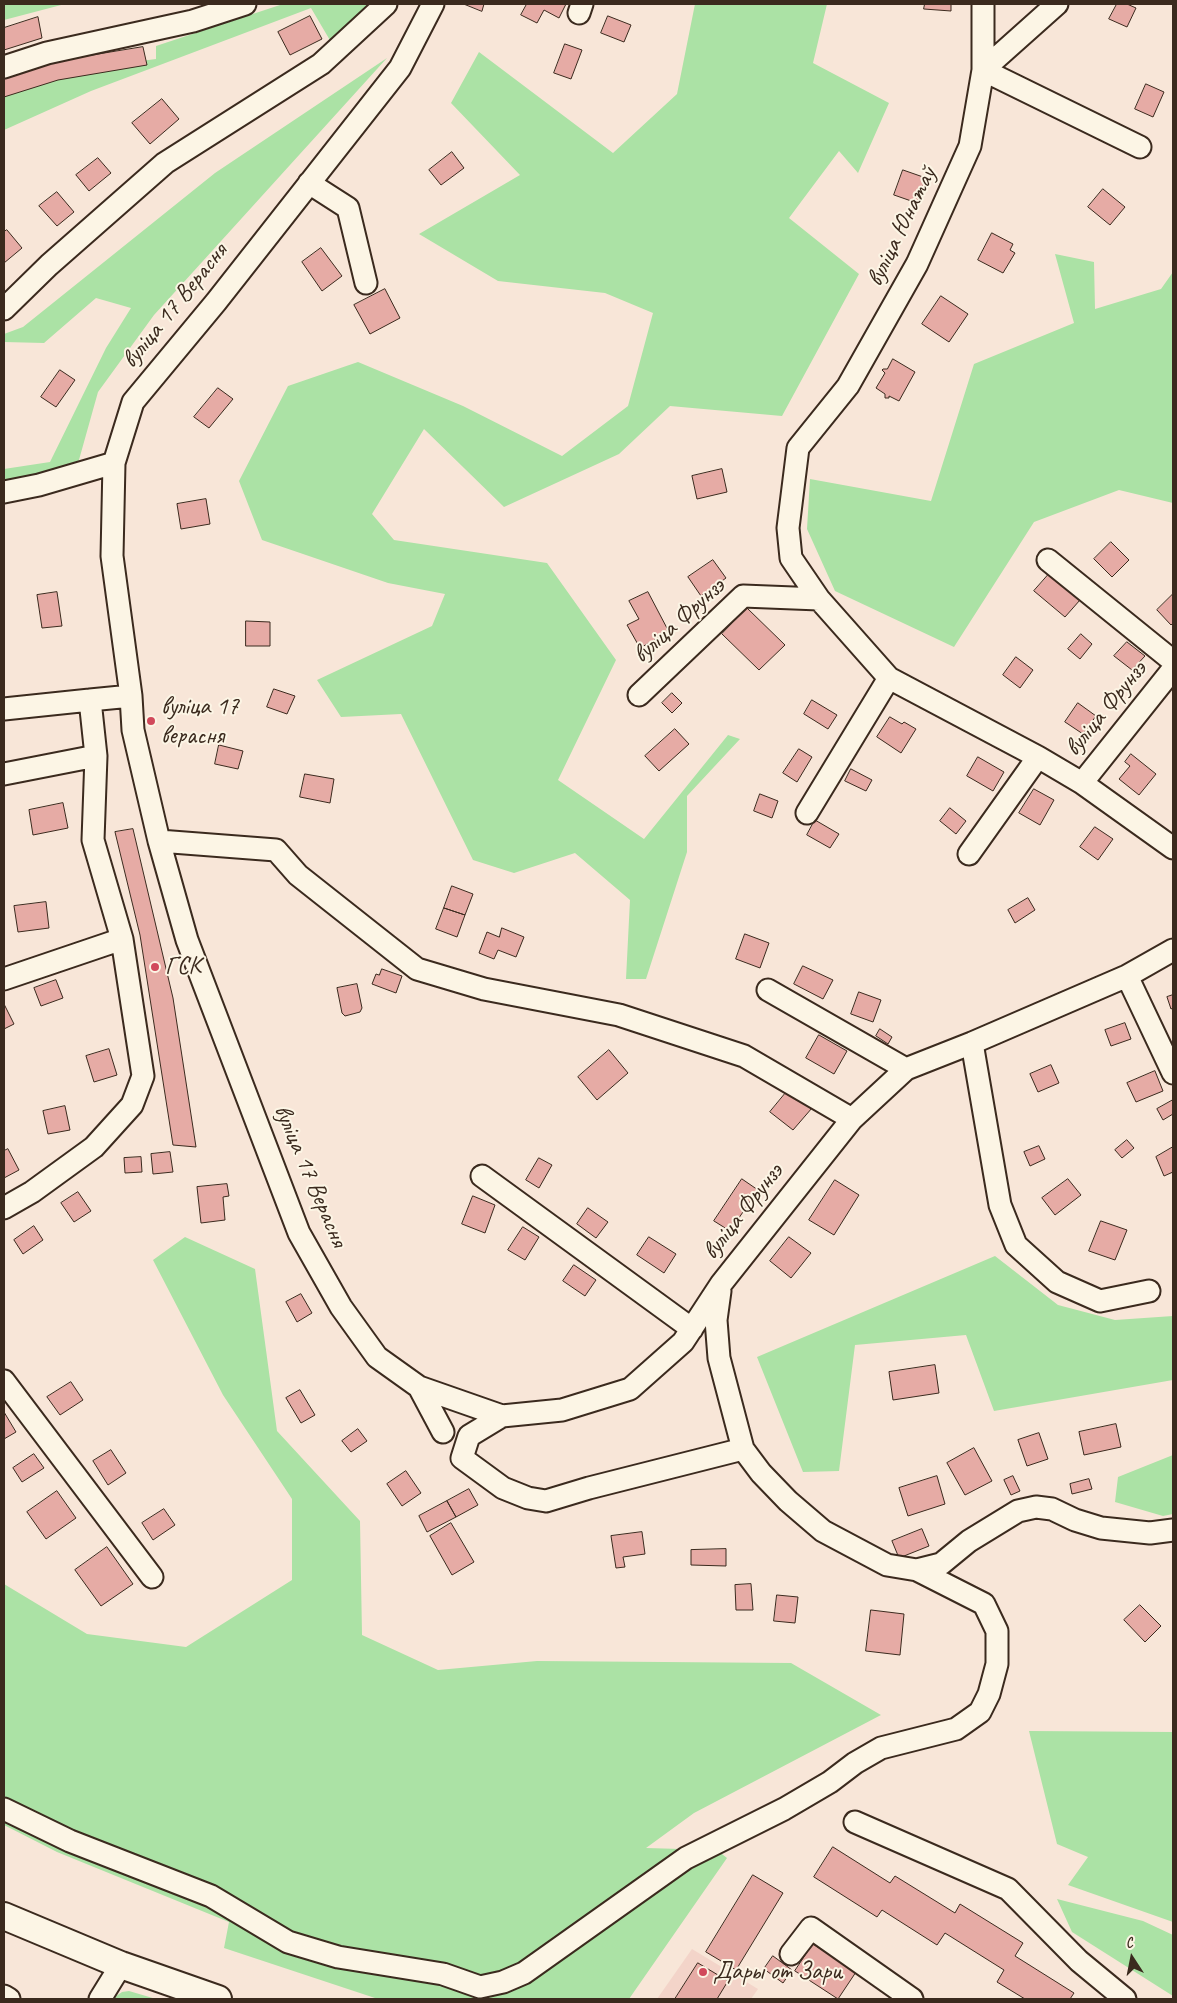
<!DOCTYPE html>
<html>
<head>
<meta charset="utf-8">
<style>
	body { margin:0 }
	#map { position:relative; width:1177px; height:2003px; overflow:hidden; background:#f8e6d8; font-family:Caveat,sans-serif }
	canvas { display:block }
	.frame { position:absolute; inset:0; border:5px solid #3b2a1e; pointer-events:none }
	.north { position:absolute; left:1107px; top:1933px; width:50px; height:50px; -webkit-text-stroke:4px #fcf5e5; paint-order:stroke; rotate:349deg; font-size:14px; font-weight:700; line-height:20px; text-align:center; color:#3b2a1e }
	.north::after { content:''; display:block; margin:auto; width:18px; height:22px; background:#3b2a1e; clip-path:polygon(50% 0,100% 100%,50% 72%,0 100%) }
</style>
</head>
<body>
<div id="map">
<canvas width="1177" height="2003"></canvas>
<div class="frame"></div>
<div class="north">С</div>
</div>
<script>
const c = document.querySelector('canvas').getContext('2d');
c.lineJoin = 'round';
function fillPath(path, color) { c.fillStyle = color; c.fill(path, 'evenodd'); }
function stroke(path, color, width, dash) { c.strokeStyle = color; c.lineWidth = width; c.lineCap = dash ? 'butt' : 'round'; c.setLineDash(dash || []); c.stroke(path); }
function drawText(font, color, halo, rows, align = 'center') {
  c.font = font + ' Caveat,sans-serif'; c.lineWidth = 4; c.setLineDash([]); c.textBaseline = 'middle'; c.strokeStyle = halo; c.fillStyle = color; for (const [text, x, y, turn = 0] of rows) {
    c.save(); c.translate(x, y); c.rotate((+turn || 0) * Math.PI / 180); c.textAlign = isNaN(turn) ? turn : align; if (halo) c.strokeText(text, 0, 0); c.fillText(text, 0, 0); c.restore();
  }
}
fillPath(new Path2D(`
	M692 1949 758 1989 751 1999H657Z`), '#f3d4c9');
fillPath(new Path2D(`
	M4 4H65L4 20Z
	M283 4H370L331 42 311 8 91 91 4 130V88L55 72 156 59V46Z
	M695 4H827L813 63 889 103 858 173 839 151 789 218 859 274 782 416 670 406 619 454 504 507 424 429 372 514 394 540 547 563 616 660 558 780 644 839 728 735 740 739 687 796V852L646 979H626L630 900 575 853 514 873 473 860 401 714 341 717 317 680 432 626 445 594 388 583 262 540 239 481 288 386 358 362 463 406 562 456 628 406 653 313 605 293 498 281 419 234 520 175 451 103 479 52 613 153 677 94Z
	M387 58 154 315 98 392 77 467 4 482V469L50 462 106 348 131 308 96 298 44 343 4 342V334L23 327 215 173Z
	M1055 254 1094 262 1095 309 1161 289 1173 272V503L1119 490 1034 522 954 647 835 591 807 529 810 479 931 501 974 364 1074 323Z
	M185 1237 255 1269 277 1431 360 1521 362 1635 438 1670 537 1661 791 1663 881 1715 694 1813 646 1848 717 1850 727 1858 629 1999H378L224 1948 229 1922 57 1852 4 1825V1584L87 1634 186 1647 292 1580V1499L223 1395 153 1260Z
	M995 1256 1058 1305 1115 1320 1173 1316V1380L994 1411 966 1335 855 1345 839 1471 803 1472 757 1357Z
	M1173 1455V1514L1163 1516 1115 1502 1118 1477Z
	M1029 1731 1173 1732V1922L1068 1885 1088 1857 1057 1844Z
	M1057 1899 1143 1921 1173 1935V1996L1072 1932Z
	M129 1991 156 1999H112L122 1992Z`), '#abe2a5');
const building = new Path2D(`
	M464 4H484L482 11Z
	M527 4H566L559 18 544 10 537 23 521 15Z
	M925 4H951V11L924 9Z
	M1117 4H1127L1136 8 1127 27 1109 19Z
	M310 16 322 39 290 55 278 32Z
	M608 16 631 25 624 42 601 33Z
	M38 17 42 38 4 50V28Z
	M565 44 582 50 571 79 554 73Z
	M143 47 147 65 58 80 4 97V77L56 61Z
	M1146 84 1164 92 1153 117 1135 109Z
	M162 99 179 119 150 144 132 123Z
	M452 152 464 168 441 185 429 170Z
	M98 158 111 173 89 191 76 175Z
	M903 170 926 178 917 203 894 195Z
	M1103 189 1125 207 1110 225 1088 207Z
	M57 192 74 212 57 226 39 206Z
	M7 230 22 248 4 263V232Z
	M992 233 1013 244 1010 250 1015 253 1003 273 978 260Z
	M321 248 342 276 322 291 302 262Z
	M385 289 400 318 370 334 354 305Z
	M941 296 968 314 949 342 922 324Z
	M893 359 915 372 899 401 889 396V398H885V394L876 388 885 373 882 370 883 369H887Z
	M60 370 75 380 56 407 41 397Z
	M218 388 233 399 209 428 194 417Z
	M722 469 727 492 697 499 692 476Z
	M206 499 210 524 181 529 177 504Z
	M1111 542 1129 560 1112 577 1094 559Z
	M713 560 726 578 701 596 688 577Z
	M1049 574 1080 600 1065 617 1034 591Z
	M57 592 62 626 42 628 37 595Z
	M648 592 669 632 640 648 627 625 639 619 629 601Z
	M1173 594V623L1171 625 1157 610Z
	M747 608 785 645 759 670 722 634Z
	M246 621 270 622V646H246Z
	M1081 634 1092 644 1080 659 1068 649Z
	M1127 642 1145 656 1132 670 1114 656Z
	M1016 657 1033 670 1020 688 1003 675Z
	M274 689 295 696 287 714 267 707Z
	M672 693 682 703 672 713 662 703Z
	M812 700 837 715 828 729 804 714Z
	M1078 703 1096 716 1083 734 1065 722Z
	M890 717 902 724 904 722 916 729 901 753 877 737Z
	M675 729 689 744 659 771 645 756Z
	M219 745 243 751 238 769 215 764Z
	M799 749 812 757 797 782 783 773Z
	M1131 754 1156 774 1139 795 1119 779 1130 766 1125 762Z
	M978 757 1004 772 993 791 967 776Z
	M851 769 872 780 866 791 845 781Z
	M305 774 334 779 330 803 300 797Z
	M1034 789 1054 800 1040 825 1019 813Z
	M760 794 778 801 772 818 754 811Z
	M63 803 68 828 33 835 29 810Z
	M950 808 966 821 956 834 940 821Z
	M815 820 839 834 830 848 807 835Z
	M1095 827 1113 839 1098 860 1080 847Z
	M133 829 173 998 196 1147 173 1145 140 935 115 832Z
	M452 886 473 894 465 915 444 908Z
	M1028 898 1035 910 1015 923 1008 910Z
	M46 902 49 928 18 932 14 906Z
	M444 908 465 915 457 937 436 929Z
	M502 928 524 937 516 957 498 950 494 959 479 953 487 932 499 937Z
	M745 934 769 943 760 968 736 959Z
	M803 966 833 980 823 999 794 984Z
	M382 969 402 976 396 993 372 984 376 974 379 975Z
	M56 980 63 998 41 1006 34 988Z
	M357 984 362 1008 360 1012 345 1016 342 1013 337 988Z
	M859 992 881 1000 873 1022 851 1014Z
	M1173 995V1008L1171 1009 1167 997Z
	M4 1004 14 1024 4 1029Z
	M1125 1023 1131 1039 1111 1046 1105 1030Z
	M880 1029 892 1037 888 1044 876 1036Z
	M819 1035 847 1051 834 1074 806 1058Z
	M109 1049 117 1075 94 1082 86 1056Z
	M609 1050 628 1073 597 1100 578 1077Z
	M1051 1065 1059 1083 1038 1092 1030 1074Z
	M1155 1071 1163 1091 1136 1102 1127 1083Z
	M789 1089 812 1108 793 1130 770 1112Z
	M1173 1100V1114L1163 1120 1157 1109Z
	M65 1106 70 1130 48 1134 43 1111Z
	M1127 1140 1134 1148 1122 1158 1115 1150Z
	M1039 1146 1045 1159 1030 1166 1024 1152Z
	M1173 1147V1172L1164 1176 1156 1157Z
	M8 1149 19 1170 4 1178V1151Z
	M170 1152 173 1172 153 1174 151 1154Z
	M141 1157 142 1172 125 1173 124 1158Z
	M539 1158 552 1165 539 1188 526 1180Z
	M742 1179 758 1190 730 1231 714 1221Z
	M1068 1179 1081 1195 1055 1215 1042 1198Z
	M835 1180 859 1195 834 1235 809 1220Z
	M227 1184 229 1196 223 1197 225 1220 201 1223 197 1187Z
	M78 1192 91 1211 74 1222 61 1203Z
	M473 1196 495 1205 485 1233 462 1224Z
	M588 1208 608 1222 596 1238 577 1224Z
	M1101 1221 1127 1230 1115 1260 1089 1251Z
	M34 1226 43 1240 23 1254 14 1240Z
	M523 1227 539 1237 525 1260 508 1250Z
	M649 1237 676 1254 664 1273 637 1255Z
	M789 1237 811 1253 791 1278 770 1261Z
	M574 1265 596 1280 585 1296 563 1281Z
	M301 1294 312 1313 297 1322 286 1302Z
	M935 1365 939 1393 893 1400 889 1372Z
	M71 1382 83 1400 60 1415 47 1397Z
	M300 1390 315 1415 301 1423 286 1398Z
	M4 1412 16 1432 4 1439Z
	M1116 1424 1121 1447 1084 1455 1079 1432Z
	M358 1429 367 1441 351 1452 342 1441Z
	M1039 1433 1048 1459 1027 1466 1018 1440Z
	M974 1448 992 1481 965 1495 947 1463Z
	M111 1450 126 1473 108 1485 93 1461Z
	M34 1454 44 1468 22 1482 13 1468Z
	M406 1471 421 1493 402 1506 387 1484Z
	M937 1476 945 1504 908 1516 899 1488Z
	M1013 1476 1020 1491 1011 1495 1004 1480Z
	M1089 1479 1092 1489 1072 1494 1070 1484Z
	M469 1489 478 1505 456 1517 447 1501Z
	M57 1491 76 1518 46 1539 27 1512Z
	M447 1501 456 1517 427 1532 419 1516Z
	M164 1509 175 1525 153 1540 142 1523Z
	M451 1523 474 1562 452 1575 430 1536Z
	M922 1529 929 1546 899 1558 892 1541Z
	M642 1532 645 1554 623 1557 625 1567 616 1568 611 1536Z
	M107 1547 133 1584 101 1606 75 1570Z
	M726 1549V1566L691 1565V1550Z
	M751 1584 753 1610H736L735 1585Z
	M777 1595 798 1597 795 1623 774 1621Z
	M1140 1605 1161 1626 1145 1642 1124 1620Z
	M871 1610 904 1614 900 1655 866 1651Z
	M833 1847 890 1883 895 1876 955 1913 960 1904 1023 1943 1015 1956 1074 1993 1070 1999H1025L997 1982 1004 1970 945 1933 937 1945 882 1910 877 1917 814 1877Z
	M753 1875 783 1893 736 1970 706 1952Z
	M813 1944 856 1972 838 1999 795 1971Z
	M773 1956 792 1970 783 1983 764 1969Z
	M698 1963 728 1981 717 1999H675Z`);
fillPath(building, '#e6aba5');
stroke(building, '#3b2a1e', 1);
const minor = new Path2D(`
	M433 4 400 68 216 302 133 402 114 463 112 556 131 696 133 730 159 841 187 940 299 1233 341 1307 377 1357 419 1387 502 1416 562 1410 630 1389 683 1342 721 1284 852 1119 906 1069 972 1043 1127 976 1173 950
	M983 4V70L970 146 917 264 848 386 798 448 788 528 791 558 819 599 889 678 1038 757 1082 783 1173 848
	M1057 4 983 70 1140 147
	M579 13 582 4
	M4 67 47 53 193 21 245 4
	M309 183 348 208 366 283
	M4 309 49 265 165 163 321 64 386 4
	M4 492 39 485 114 463
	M1048 560 1173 661
	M639 695 743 596 819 599
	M4 709 90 700
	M4 774 96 756
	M1082 783 1173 669
	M807 813 889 678
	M159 841 276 850 298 875 417 969 484 989 619 1015 744 1056 852 1119
	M969 854 1038 757
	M1127 976 1173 1073
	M4 979 122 939 93 840 96 756 90 700 131 696
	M768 990 906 1069
	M972 1043 1000 1205 1016 1245 1057 1282 1100 1301 1149 1291
	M482 1176 692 1329
	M4 1208 32 1192 94 1147 132 1105 143 1076 122 939
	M720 1291 716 1320 719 1358 743 1449 761 1473 788 1501 823 1531 887 1565 917 1570 941 1564 969 1541 1018 1511 1036 1507 1052 1509 1075 1520 1101 1528 1150 1533 1173 1530
	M4 1381 152 1577
	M419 1387 443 1432
	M502 1416 469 1436 462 1458 503 1488 528 1498 546 1501 589 1488 743 1449
	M4 1809 70 1841 211 1896 288 1942 338 1957 443 1974 480 1987 503 1982 524 1973 686 1858 784 1809 830 1782 855 1763 881 1748 956 1729 980 1712 989 1694 997 1664V1631L984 1604 917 1570
	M855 1822 1008 1889 1079 1961 1125 1999
	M791 1954 811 1928 912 1999
	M4 1996 9 1999
	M100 1999 121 1965`);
const major = new Path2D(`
	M4 1916 121 1965 218 1999`);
stroke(minor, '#3b2a1e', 25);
stroke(major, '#3b2a1e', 30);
stroke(minor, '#fcf5e5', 21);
stroke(major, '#fcf5e5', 26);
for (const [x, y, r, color] of [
	[151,721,5,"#d1495b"],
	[155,967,5,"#d1495b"],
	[703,1972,5,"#d1495b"]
]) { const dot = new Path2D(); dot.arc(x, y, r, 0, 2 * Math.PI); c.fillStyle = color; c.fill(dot); stroke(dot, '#fcf5e5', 2); }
drawText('25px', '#3b2a1e', '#fcf5e5', [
	["вуліца Юнатаў",902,227,-64],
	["вуліца 17 Верасня",175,306,-51],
	["вуліца Фрунзэ",679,621,-42],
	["вуліца Фрунзэ",1106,709,-51],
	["вуліца 17 Верасня",310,1176,67],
	["вуліца Фрунзэ",743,1212,-52]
]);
drawText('25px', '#3b2a1e', '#fcf5e5', [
	["вуліца 17",161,707],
	["верасня",161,736],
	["ГСК",165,967],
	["Дары от Зари",713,1972]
], 'left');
</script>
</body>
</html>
